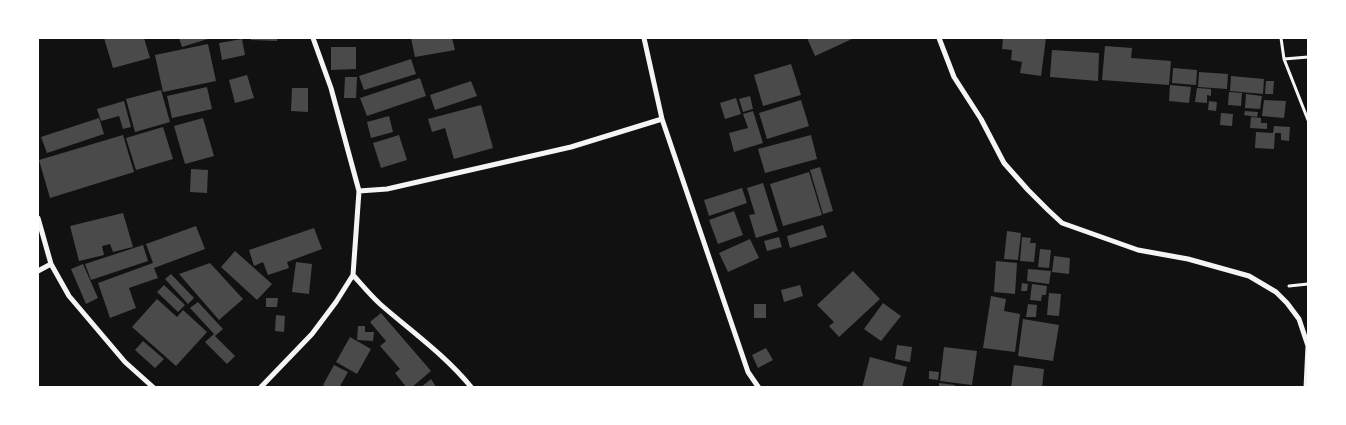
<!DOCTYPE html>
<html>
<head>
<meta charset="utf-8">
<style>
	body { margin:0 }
	#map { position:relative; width:1346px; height:425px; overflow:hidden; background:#111; font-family:Mulish,sans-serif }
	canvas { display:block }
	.frame { position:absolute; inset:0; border:39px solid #fff; pointer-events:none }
</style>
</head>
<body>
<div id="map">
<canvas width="1346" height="425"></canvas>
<div class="frame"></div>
</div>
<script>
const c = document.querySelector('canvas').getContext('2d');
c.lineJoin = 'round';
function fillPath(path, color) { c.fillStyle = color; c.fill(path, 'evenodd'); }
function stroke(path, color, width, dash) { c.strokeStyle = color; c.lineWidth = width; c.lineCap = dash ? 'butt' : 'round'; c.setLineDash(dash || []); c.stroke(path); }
fillPath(new Path2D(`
	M104 38H144L150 58 113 68Z
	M179 38H211L182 47Z
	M251 38H277V41L251 40Z
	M411 38H452L455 50 415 57Z
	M807 38H851L852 39 815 56Z
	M1003 38H1046L1041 76 1020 73 1022 62 1011 60 1012 50 1002 49Z
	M242 39 245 55 222 60 219 43Z
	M208 44 216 81 163 92 155 55Z
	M1105 46 1132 48 1131 58 1171 61 1169 85 1102 80Z
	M331 47H356V69L331 70Z
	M1052 50 1099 53 1098 81 1050 77Z
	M411 59 416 74 364 90 359 76Z
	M791 64 801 95 763 106 754 75Z
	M1173 68 1197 70 1196 85 1172 83Z
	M1199 72 1228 74 1227 89 1198 87Z
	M247 75 254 98 235 103 229 80Z
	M1231 76 1264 79 1263 94 1230 91Z
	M345 77H357L356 98H344Z
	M420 78 426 96 367 116 360 98Z
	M471 81 477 96 435 110 430 95Z
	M1266 81H1274L1273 94H1265Z
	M1170 85 1191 87 1189 103 1169 101Z
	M207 87 212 109 172 118 167 96Z
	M292 88H308V112L291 111Z
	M1197 88 1211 89V96L1207 95V103L1195 102Z
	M161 90 170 122 135 132 126 99Z
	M1229 92 1242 93 1241 106 1228 105Z
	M1246 94 1262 96 1260 109 1245 108Z
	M750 96 753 109 743 112 739 99Z
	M736 98 741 114 725 119 720 103Z
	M801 100 809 126 767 139 759 113Z
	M1264 100 1286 101 1284 118 1262 116Z
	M124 101 131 127 123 129 119 116 101 121 97 109Z
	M1209 101 1217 102 1216 111 1208 110Z
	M481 105 493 148 454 159 445 128 432 132 428 119Z
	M753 111 763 143 734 152 729 133 748 128 743 114Z
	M1245 111 1258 112 1257 117 1244 115Z
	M1221 113 1233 114 1232 126 1220 125Z
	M389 116 393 132 371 138 367 122Z
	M1251 117 1261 118V123H1267V129L1250 128Z
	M99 118 104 134 47 153 41 137Z
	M203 118 214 156 185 164 174 126Z
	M1274 126 1290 127 1289 141 1281 140V133H1275L1274 149 1255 148 1256 132 1273 133Z
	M163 127 173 159 136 170 126 138Z
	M123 135 134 172 50 198 39 160Z
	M399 135 407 160 381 168 373 143Z
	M811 135 817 159 765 173 758 149Z
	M820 167 833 211 823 214 810 170Z
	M191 169 208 170 207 193 190 192Z
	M809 172 822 215 783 226 770 184Z
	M763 183 778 231 756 238 749 215 755 214 747 188Z
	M742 188 747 203 709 216 704 200Z
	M734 211 743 235 718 244 709 220Z
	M123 213 133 247 113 252 110 244 102 246 104 255 79 261 70 226Z
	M823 225 827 237 790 248 787 236Z
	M196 226 205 249 154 268 158 278 129 288 136 308 110 318 98 283 153 263 146 244Z
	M314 228 322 249 287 262 289 268 268 275 263 262 254 266 249 250Z
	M1007 231 1021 233 1018 260 1004 259Z
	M779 237 782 247 767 251 764 241Z
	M1022 237 1031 238 1030 243H1036L1034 262 1020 261Z
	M750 239 759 258 728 272 719 253Z
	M143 245 148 261 91 280 85 264Z
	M1040 249 1051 250 1049 268 1038 267Z
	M235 251 272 284 257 300 221 267Z
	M1054 256 1070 258 1069 274 1052 272Z
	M996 261 1017 263 1015 294 994 292Z
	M296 262 312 264 309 294 292 292Z
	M210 263 243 299 219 320 179 274Z
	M83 264 98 298 86 304 71 269Z
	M1028 269 1051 271 1049 284 1027 281Z
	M853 271 880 299 839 337 829 326 834 322 817 305Z
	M171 274 194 298 188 304 165 279Z
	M1022 283 1028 284 1027 291H1021Z
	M1032 284 1047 286 1046 295H1042L1041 301 1030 300Z
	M164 285 185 305 178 312 157 292Z
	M800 285 803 296 784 302 781 290Z
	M1049 293 1061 294 1059 316 1047 315Z
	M991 296 1006 299 1004 311 1020 314 1015 352 983 348Z
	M266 298H278L277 307H266Z
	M157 299 177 317 183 310 207 332 176 366 132 327Z
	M198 302 223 329 215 336 235 356 227 364 205 342 214 334 190 308Z
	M883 303 901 316 881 341 864 329Z
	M754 304H766V318H754Z
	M1028 304 1037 305 1036 317H1026Z
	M381 313 431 371 411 388H407L395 373 400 369 380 346 386 341 370 322Z
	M276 315 285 316 284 332 275 331Z
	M1023 319 1059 325 1053 361 1018 356Z
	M358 326H365V332H374L373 341 357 340Z
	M350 337 371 349 357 374 336 362Z
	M143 341 164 359 155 368 135 350Z
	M897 345 912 347 910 362 895 359Z
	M944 347 977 351 972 385 940 381Z
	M766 348 773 360 758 368 752 355Z
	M870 357 907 367 902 388H862Z
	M334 365 348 372 339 388H328L323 385Z
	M1014 365 1044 369 1042 388H1011Z
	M929 371 939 372 938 380 929 379Z
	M431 379 437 388H420Z
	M939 383 955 385V388H939Z`), '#4a4a4a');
stroke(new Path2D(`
	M1281 38 1284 59 1308 57
	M1284 59 1308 120
	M1289 286 1308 284`), '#f5f5f5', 3);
stroke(new Path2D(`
	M644 38 662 119 748 372 759 388
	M939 38 954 77 981 119 1004 163 1028 190 1048 210 1062 223 1138 250 1188 259 1249 276 1276 292 1287 303 1299 319 1308 346 1306 388
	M359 191 387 189 571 147 662 119
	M38 218 51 264 69 296 125 362 154 388
	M38 271 51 264
	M353 275C362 285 370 295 380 304 412 332 444 354 472 388
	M260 388 312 334 336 302 353 275 359 191 331 88 313 38`), '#f5f5f5', 5);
</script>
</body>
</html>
